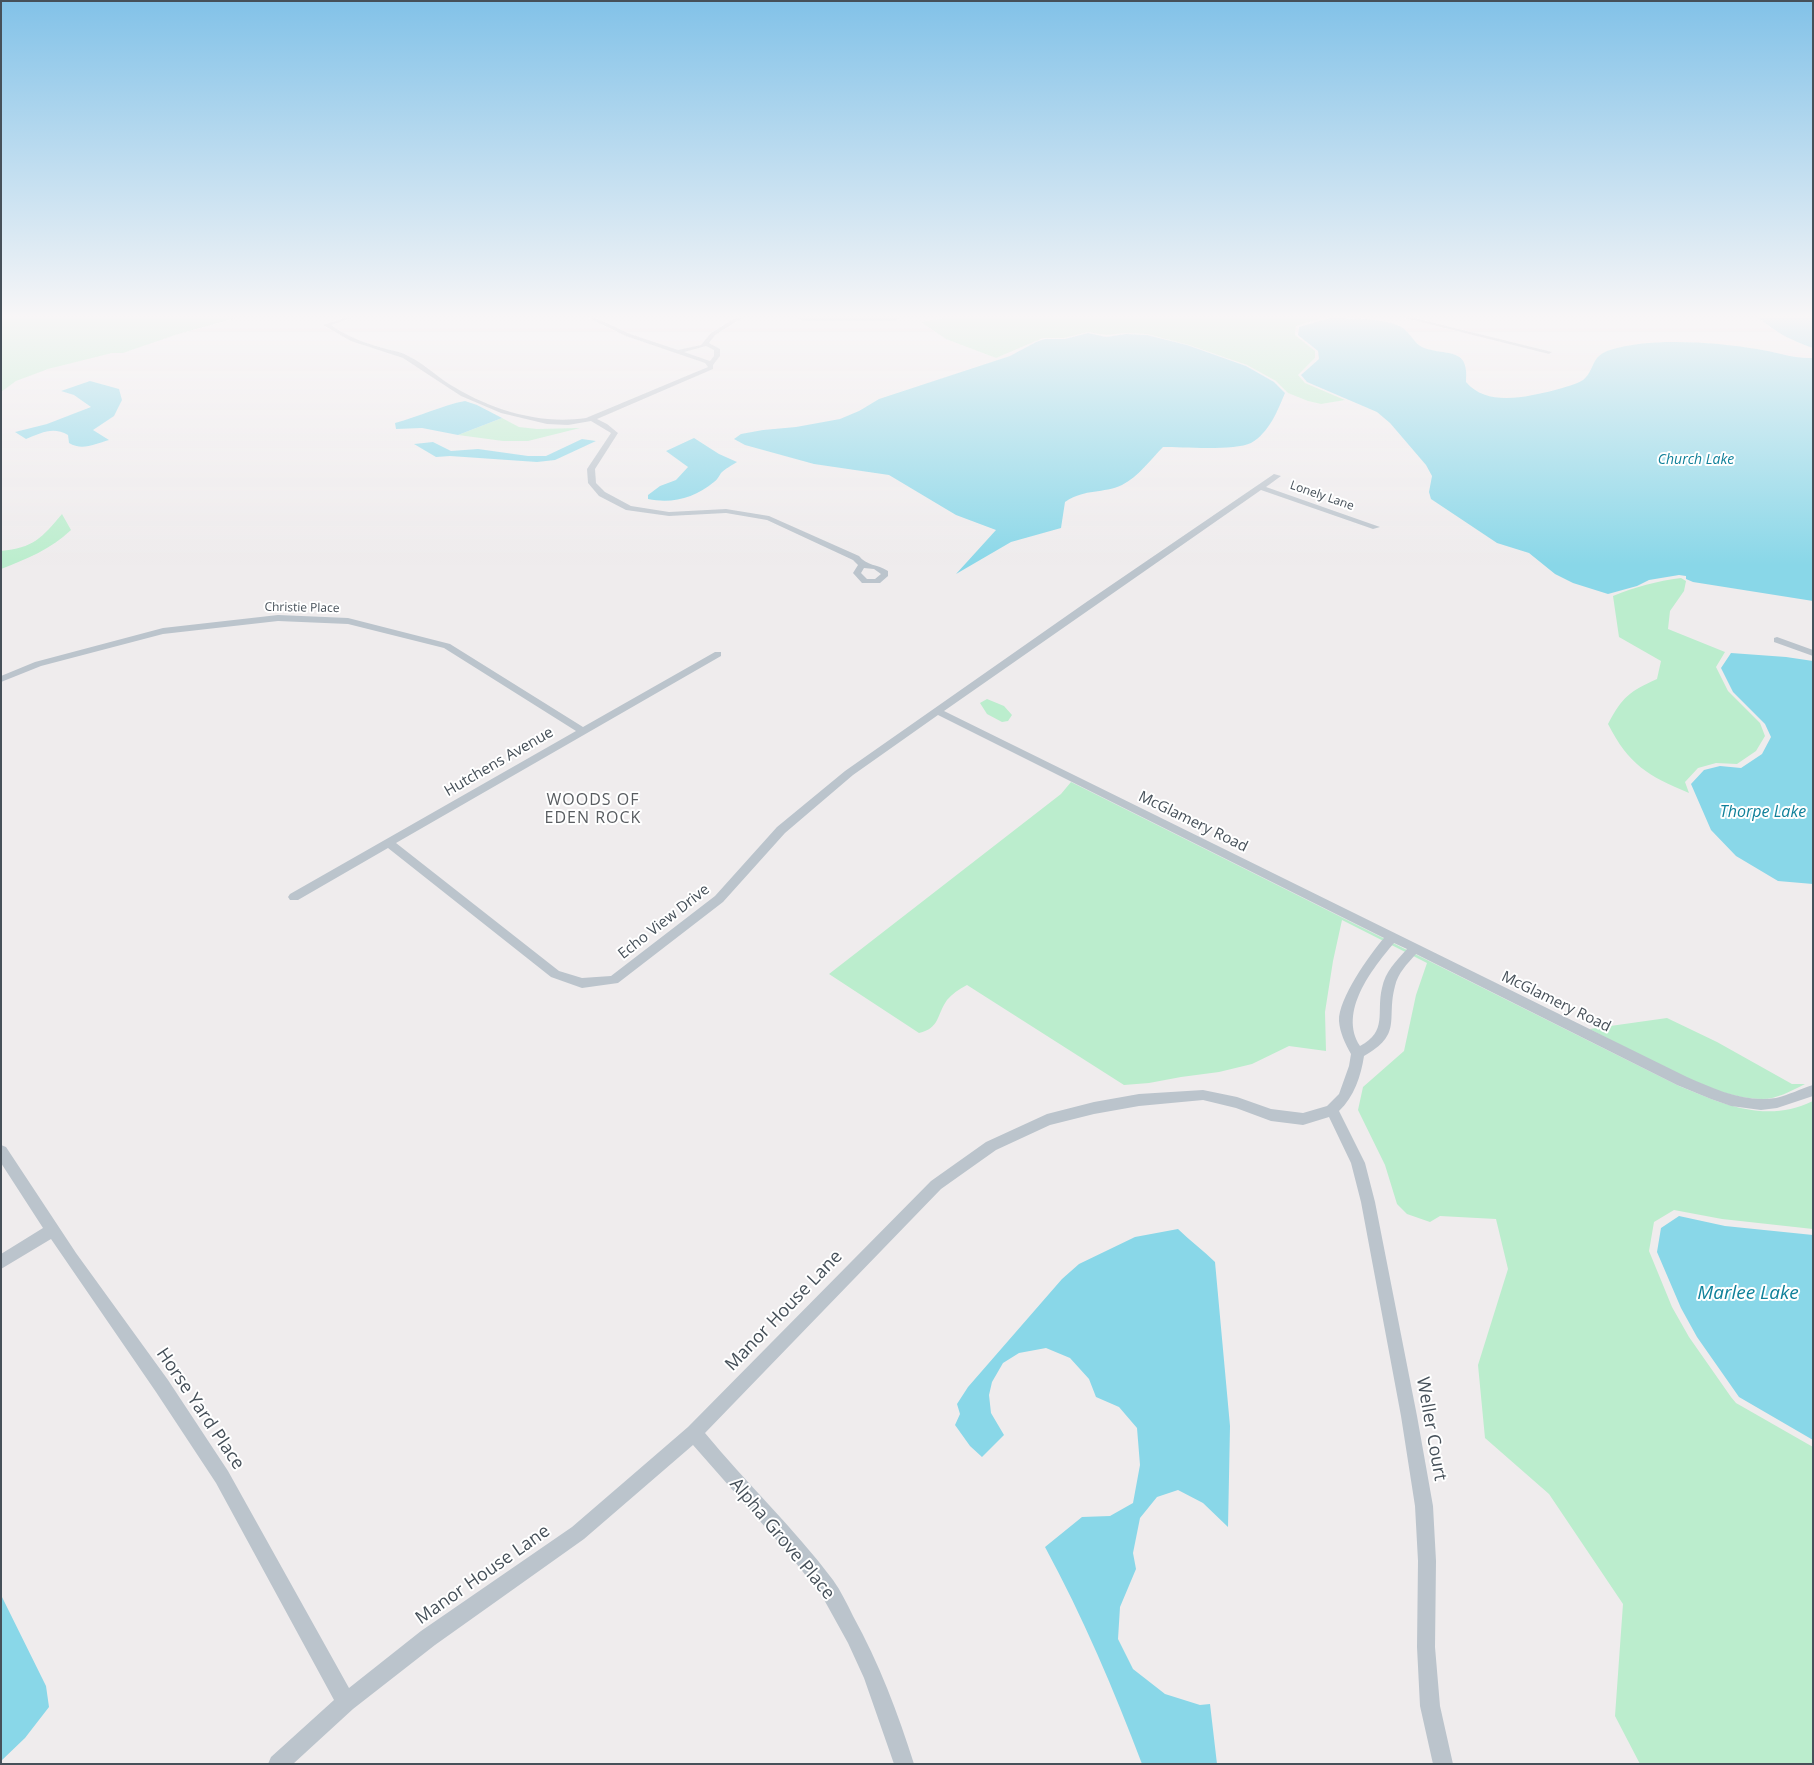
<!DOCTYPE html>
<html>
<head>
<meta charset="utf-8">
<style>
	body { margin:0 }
	#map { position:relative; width:1814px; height:1765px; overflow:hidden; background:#efeced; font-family:"Open Sans",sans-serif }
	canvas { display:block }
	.frame { position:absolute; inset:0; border:2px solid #465059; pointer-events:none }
</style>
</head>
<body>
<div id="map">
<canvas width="1814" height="1765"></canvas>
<div class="frame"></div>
</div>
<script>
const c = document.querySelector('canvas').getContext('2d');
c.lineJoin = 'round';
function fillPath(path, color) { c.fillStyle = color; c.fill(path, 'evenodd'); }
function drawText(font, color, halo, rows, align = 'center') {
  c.font = font + ' "Open Sans",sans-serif'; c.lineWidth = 4; c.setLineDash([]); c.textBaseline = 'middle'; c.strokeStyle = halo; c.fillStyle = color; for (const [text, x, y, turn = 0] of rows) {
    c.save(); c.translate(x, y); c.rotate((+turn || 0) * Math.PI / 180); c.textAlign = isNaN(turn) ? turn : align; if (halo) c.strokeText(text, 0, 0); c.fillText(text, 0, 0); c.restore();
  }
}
fillPath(new Path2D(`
	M1 318H236L178 334 123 353H112L48 369 16 381 1 392Z
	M943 318H1323L1296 326 1295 335 1315 351V358L1298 375 1305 383 1345 400 1321 404 1308 401 1288 393 1276 381 1247 365 1189 345 1147 334 1126 333 1106 335 1088 332 1064 338H1043L996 358 946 339 921 322Z
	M502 418 519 427 537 429 580 428 528 441H503L458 435Z
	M62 514 71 530C51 549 27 559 1 569V551C33 548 42 538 62 514Z
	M1681 578 1686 581 1684 591 1670 611 1668 629 1725 652 1716 667 1728 691 1760 723 1765 736 1756 751 1737 764 1716 763 1698 768 1685 782 1689 793C1648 776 1629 765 1608 724 1623 696 1629 692 1657 679L1661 661 1619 637 1613 596C1635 587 1657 581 1681 578Z
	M987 699 1004 706 1012 715 1008 721 1002 722 987 714 980 703Z
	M1071 782 1679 1086C1723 1104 1766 1124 1813 1101V1229L1722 1219 1674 1210 1654 1222 1649 1251 1672 1307 1689 1337 1731 1397 1736 1403 1813 1447V1764H1640L1615 1716 1623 1604 1549 1494 1485 1438 1478 1365 1508 1269 1496 1219 1440 1216 1430 1222 1407 1214 1397 1204 1385 1165 1358 1110 1363 1087 1404 1051 1416 995 1427 963 1342 920 1333 961 1325 1012 1326 1051 1289 1046 1252 1064 1219 1072 1181 1077 1149 1083 1124 1085 967 985C959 989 952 994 947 1000 936 1016 940 1028 919 1033L829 974 1061 794Z
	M1667 1018 1717 1042 1792 1084H1805C1791 1091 1777 1099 1762 1099 1711 1099 1635 1052 1589 1029Z`), '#bbedcd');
fillPath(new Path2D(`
	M1330 318C1348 318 1388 318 1403 328 1410 333 1415 344 1422 347 1445 357 1470 345 1466 382 1487 407 1527 397 1555 390 1565 387 1575 385 1583 380 1595 371 1590 356 1610 350 1650 337 1715 342 1757 349 1776 352 1794 359 1813 358V601L1693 582 1686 579V576L1679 575 1649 580 1637 586 1608 594 1573 583 1555 574 1529 553 1497 543 1431 499 1429 492 1432 476 1426 465 1390 423 1377 412 1307 382 1301 375 1319 359 1318 351 1298 335 1299 327Z
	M1759 318H1813V348C1792 341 1775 332 1759 318Z
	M1088 333 1106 337 1126 334 1147 335 1187 345 1246 366 1274 382 1285 393C1278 410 1269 433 1251 443 1235 451 1182 447 1163 447 1151 459 1138 477 1122 485 1103 494 1086 488 1065 502L1061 528 1011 542 956 574 996 530 956 515 889 475 814 464 745 445 734 439 741 434 763 430 796 427 840 419 859 411 879 399 1010 356 1036 342 1045 339H1065Z
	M90 381 119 389 122 400 114 416 93 430 109 440C95 444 82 451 69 443L68 435C53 426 41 433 26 439L15 432 47 424 91 407 74 395 61 391Z
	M465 401 477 405 502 418 458 435 422 428 396 429 395 423C418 417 443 405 465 401Z
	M694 438 719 454 737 462C732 465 725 469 721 473 719 476 717 480 714 482 695 498 672 504 648 499V495L660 486 676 480 688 467 666 451Z
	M582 439 596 441 555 460 537 462 450 456 436 457 414 444 433 442 451 451 478 449 528 456H546Z
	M1731 653 1786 657 1813 661V884L1778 881 1736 856 1711 830 1691 784 1704 770 1720 766 1741 768 1762 754 1771 737 1765 724 1733 692 1721 668Z
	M1679 1216 1725 1226 1813 1235V1440L1739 1397 1697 1337 1681 1308 1657 1252 1661 1228Z
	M1178 1229C1190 1241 1203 1250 1215 1262L1230 1426 1228 1527 1203 1503 1178 1490 1157 1497 1140 1518 1133 1553 1136 1569 1120 1607 1118 1639 1133 1669 1165 1694 1200 1705 1210 1704 1217 1764H1142C1114 1690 1083 1617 1045 1547L1082 1517 1110 1516 1133 1503 1140 1465 1137 1428 1119 1407 1096 1397 1089 1379 1070 1358 1046 1348 1019 1353 1003 1363 992 1382 989 1395 991 1413 1004 1435 982 1457 970 1446 955 1425 960 1414 957 1404 968 1387 1062 1279 1079 1264 1135 1237Z
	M1 1595 46 1686 49 1707 25 1738 1 1761Z`), '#89d7e8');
fillPath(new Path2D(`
	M344 318H352L331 325C346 336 364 343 383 348 391 351 400 351 408 356 423 363 435 375 449 384 489 409 538 425 586 418L708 367 705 363 626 336 589 318H596L630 334 678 350 701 345 711 333 735 318H742L715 335 709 343 720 349V356L713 365V369L597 419 607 424 618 433 595 469 596 483 605 492 631 506 669 512 726 509 769 516 859 556C867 566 877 564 888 571V576L880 583H862L853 573 858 565 853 560 767 520 726 513 669 516 626 510 599 496 588 483 587 469 611 433 591 421 568 425 547 424 501 413 461 396 403 358 351 341 323 325ZM706 346 714 350V356L710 361 684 352ZM864 568 874 569 881 574 875 579H867L861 573Z
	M1405 318H1414L1552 352 1549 354Z
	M1274 474 1281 476 1266 487 1380 527 1373 529 1261 490 944 711 1687 1077C1715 1089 1744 1103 1776 1098 1789 1095 1800 1089 1813 1085V1096L1777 1108 1761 1110 1731 1106 1711 1099 1677 1085 1416 954C1407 964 1398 973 1395 986 1386 1020 1403 1034 1364 1056 1361 1076 1354 1097 1339 1111L1365 1163 1375 1202 1417 1416 1433 1506 1436 1561 1435 1647 1440 1706 1453 1764H1433L1420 1706 1417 1647 1418 1561 1415 1506 1401 1416 1361 1202 1351 1163 1329 1117 1303 1125 1271 1121 1236 1108 1203 1100 1139 1106 1094 1114 1050 1125 996 1150 941 1189 705 1433C746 1483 794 1528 833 1580 841 1591 847 1604 853 1616 879 1663 898 1713 914 1764H894L864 1678 848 1643 822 1596 788 1553 693 1445 584 1539 435 1645 353 1709 293 1764H268L271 1757 334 1700 216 1483 156 1392 51 1239 1 1269V1254L43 1228 1 1163V1145L6 1147 76 1253 168 1380 228 1471 349 1688 421 1631 572 1527 637 1471 688 1427 931 1181 986 1142 1047 1114 1094 1102 1139 1094 1203 1090 1237 1097 1271 1109 1303 1113 1327 1106 1339 1094 1349 1066 1351 1054C1345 1043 1340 1033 1339 1021 1338 999 1370 954 1384 938L938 715 853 775 785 833 723 902 618 983 582 988 551 977 388 848 298 900H290L288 897 290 894 576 731 444 648 348 624 278 621 163 634 41 666 1 682V676L35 662 163 628 278 615 348 618 450 644 583 727 715 652H721V656L396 843 559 971 582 978 611 976 715 896 777 827 845 771 1085 603ZM1394 943 1407 949C1396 961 1385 972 1382 988 1376 1013 1388 1031 1360 1046 1338 1012 1372 969 1394 943Z
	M1777 637 1813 650V656L1774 642V638Z`), '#bbc4cc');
fillPath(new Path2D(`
	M798 318H900L896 321H802Z`), '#bac6d0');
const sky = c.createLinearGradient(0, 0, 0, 565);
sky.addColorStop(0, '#82c2e8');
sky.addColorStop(0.56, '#f8f6f7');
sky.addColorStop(1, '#f8f6f700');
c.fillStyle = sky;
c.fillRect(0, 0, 1814, 565);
drawText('12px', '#465059', '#fff', [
	["Lonely Lane",1322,496,19],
	["Christie Place",302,608,1]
]);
drawText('italic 14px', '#10819a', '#fff', [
	["Church Lake",1696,460]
]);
drawText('15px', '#465059', '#fff', [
	["Hutchens Avenue",499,762,-30],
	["McGlamery Road",1193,822,26],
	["Echo View Drive",664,922,-38],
	["McGlamery Road",1556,1002,26]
]);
c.letterSpacing = '1px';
drawText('16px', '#595d61', '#fff', [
	["WOODS OF",593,800],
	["EDEN ROCK",593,818]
]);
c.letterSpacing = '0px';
drawText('italic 16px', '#10819a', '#fff', [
	["Thorpe Lake",1763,812]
]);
drawText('18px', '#465059', '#fff', [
	["Manor House Lane",784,1311,-46],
	["Horse Yard Place",200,1409,56],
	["Weller Court",1431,1429,80],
	["Alpha Grove Place",782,1539,50],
	["Manor House Lane",483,1575,-35]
]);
drawText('italic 19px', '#10819a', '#fff', [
	["Marlee Lake",1748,1294]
]);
</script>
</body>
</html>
